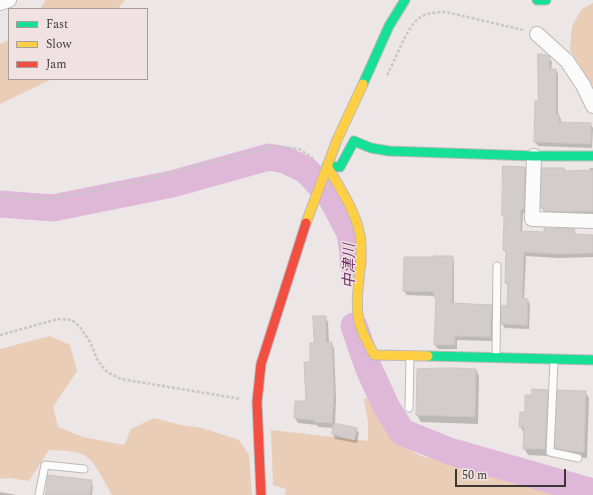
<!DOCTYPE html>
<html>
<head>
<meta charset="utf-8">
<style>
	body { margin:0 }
	#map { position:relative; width:593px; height:495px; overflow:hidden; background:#ece6e6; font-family:Spectral,serif }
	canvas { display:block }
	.legend { position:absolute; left:8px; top:8px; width:140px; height:72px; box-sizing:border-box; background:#f0e2e2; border:1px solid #a89e9e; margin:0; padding:5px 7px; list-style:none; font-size:12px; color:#3c3737 }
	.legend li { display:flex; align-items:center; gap:8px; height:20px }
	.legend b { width:20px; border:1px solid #a89e9e }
	.scale { position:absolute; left:455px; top:469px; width:111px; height:18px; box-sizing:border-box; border:2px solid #3c3737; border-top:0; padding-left:5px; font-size:12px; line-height:14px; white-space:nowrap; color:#3c3737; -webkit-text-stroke:3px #f0e2e2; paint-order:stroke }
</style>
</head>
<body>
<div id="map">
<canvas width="593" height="495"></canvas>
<ul class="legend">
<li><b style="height:5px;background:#16e098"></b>Fast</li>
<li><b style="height:5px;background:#ffcf43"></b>Slow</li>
<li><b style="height:5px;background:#f24e42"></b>Jam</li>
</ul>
<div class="scale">50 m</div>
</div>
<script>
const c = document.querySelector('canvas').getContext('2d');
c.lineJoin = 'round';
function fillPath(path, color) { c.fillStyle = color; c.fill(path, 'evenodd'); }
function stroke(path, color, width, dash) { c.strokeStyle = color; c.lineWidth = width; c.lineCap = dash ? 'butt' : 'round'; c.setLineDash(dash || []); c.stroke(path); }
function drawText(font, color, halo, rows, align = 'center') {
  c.font = font + ' Spectral,"Noto Sans JP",serif'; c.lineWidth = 3; c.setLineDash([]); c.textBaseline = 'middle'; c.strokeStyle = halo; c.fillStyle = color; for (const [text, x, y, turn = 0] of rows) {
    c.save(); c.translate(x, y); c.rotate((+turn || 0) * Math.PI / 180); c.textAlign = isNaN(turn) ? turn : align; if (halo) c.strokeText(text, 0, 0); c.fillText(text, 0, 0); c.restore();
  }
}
fillPath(new Path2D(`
	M46 0H125L118 9H40Z
	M593 3V87L570 50 572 26 581 10Z
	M9 40V79H52L0 104V44Z
	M50 336 70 345 77 371 53 407 58 427 83 437 124 445 131 429 154 418 181 425 202 428 239 440 249 455 252 495H112C107 486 96 464 88 458 80 450 60 451 49 450L29 481 10 478 0 479V349Z
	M374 397 395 442 421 456 549 489 568 495H285L286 489 273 485 271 430 368 441V422L364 399Z`), '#e9cdb6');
fillPath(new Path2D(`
	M549 58 552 62 551 70H556L558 74V115L561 119V123L590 124 593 128 592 148 538 146 535 142 536 102H539Z
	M525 168 527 172 526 213H523L522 232 545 233 574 230 576 234 593 236V257L559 258 526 256 524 300H527L530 304 529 329 505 328 502 324 503 306 508 307V287L506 283 507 254 504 250 505 218 503 214Z
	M564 168 566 172 590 171V168H593V216L545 213 542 208Z
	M452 257 454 261V304L491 306 493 310 492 341 457 340V349H438L435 345 436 299 435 296 407 295 404 291 405 258Z
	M325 317 328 322 329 343H331L334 348 336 399 335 424 356 429 359 433 357 443 335 439 333 434 334 428 318 427 317 425 298 423 295 418 307 402 311 363 315 344Z
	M418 370H476L479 376 478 424 421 422 417 415Z
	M547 391 551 397 548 456 528 455 524 448V433L520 426 526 413Z
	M585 392 589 398 587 458 574 457 560 454 556 448Z
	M91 481 93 486 92 495H48Z
	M0 492 17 495H0Z`), '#0003');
stroke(new Path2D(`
	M0 204 53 208 172 184 269 157 285 160 306 170 331 197 350 233 353 253V264
	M354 326 369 369 386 406 402 432 449 451 593 492`), '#dfb7d9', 27);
const building = new Path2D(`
	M538 54 547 55 550 57 549 69H556V114H559V122L591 123V144L534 142 535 101H538Z
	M503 166 525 167 524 209H521L520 231 544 232V228L575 229 574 234 593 235V253L557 254 524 252 522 298 528 299 527 325 501 324 502 305 507 306 508 283H505L506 250H503L504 215H502Z
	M542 168H564V171L593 170V211H575V212L544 211V208H541Z
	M434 256H453L452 303 492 305 490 337 455 336V345H434L436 297H434V292L403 291 404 257H434Z
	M313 316H326V342H332L334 393 332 423 314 422V420L294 418 295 401H306L304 362H310V343H314Z
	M453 368 476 369 475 417 416 415 417 369Z
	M532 389 548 390 545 449H523L524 427H519L520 412H525V395H532Z
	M558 390 586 391 584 452 569 451 555 448Z
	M334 423 357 428 354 440 332 434Z
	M48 475 92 480 90 495H46Z`);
fillPath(building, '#d2cdcc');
stroke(building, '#cac5c4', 1);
const lane = new Path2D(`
	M496 357 497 266
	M554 361 550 452 578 458
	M409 408 410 356
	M39 495 45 465 84 469`);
const street = new Path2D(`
	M0 3 9 0
	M537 34 567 61 583 85 593 106
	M534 156 532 219 593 221`);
const fast = new Path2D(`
	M537 0H546
	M363 84 389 26 405 0
	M327 166 340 167 354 141 371 148 389 151 534 156H593
	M428 356 593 360`);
const slow = new Path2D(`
	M327 166C340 188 355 210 360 235 365 264 353 293 359 321 361 333 369 344 374 355L428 356
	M306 223 337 140 363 84`);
const jam = new Path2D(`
	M261 495 257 402 261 364 306 223`);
stroke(lane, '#beb9b9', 9);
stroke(street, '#beb9b9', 16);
stroke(fast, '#beb9b9', 11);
stroke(slow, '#beb9b9', 11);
stroke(jam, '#beb9b9', 11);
stroke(new Path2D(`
	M387 75C395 61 406 29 417 20 424 13 436 12 446 12L523 30
	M0 195 23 199 54 198 120 186 278 146 299 149 313 158
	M0 335 58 319 72 320 80 327 90 342 98 361 107 372 121 379 241 399`), '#c8c7c7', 2.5, [3, 2]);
stroke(lane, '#fcfbfb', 7);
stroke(street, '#fcfbfb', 14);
stroke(fast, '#16e098', 9);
stroke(slow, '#ffcf43', 9);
stroke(jam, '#f24e42', 9);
drawText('italic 15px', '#73336e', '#f0e2e2', [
	["中津川",351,266,-90]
]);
</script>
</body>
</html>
